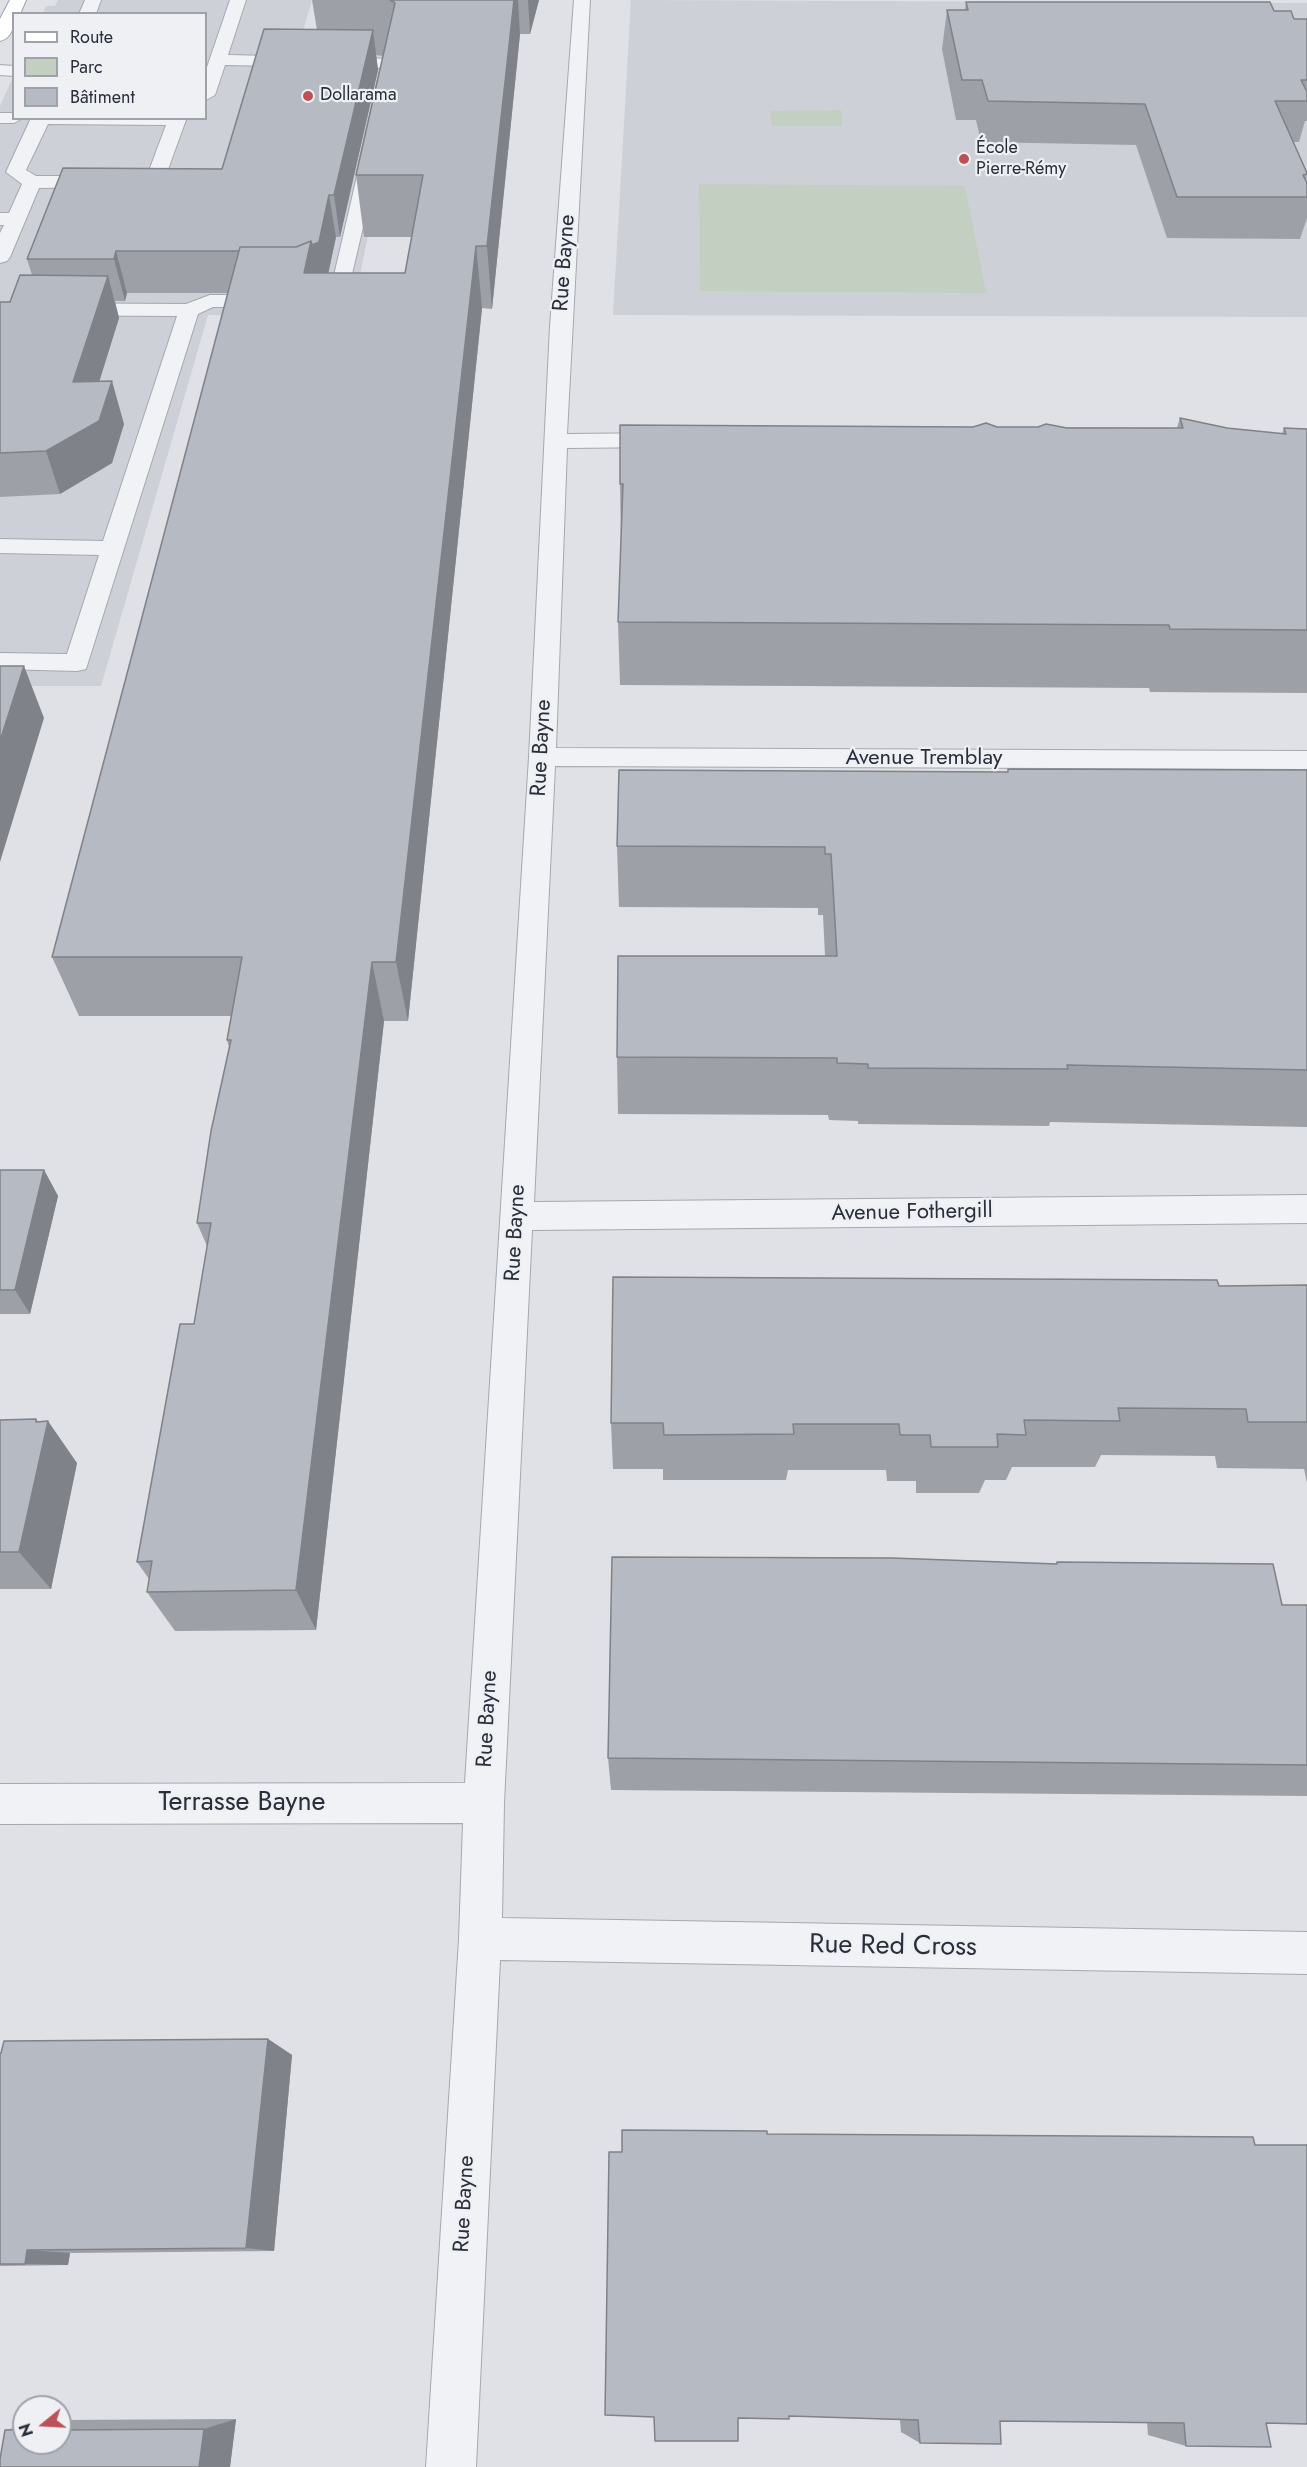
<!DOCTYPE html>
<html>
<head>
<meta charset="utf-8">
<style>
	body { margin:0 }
	#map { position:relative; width:1307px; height:2467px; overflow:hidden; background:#dfe1e6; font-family:Jost,sans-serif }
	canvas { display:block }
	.legend { position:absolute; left:12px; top:12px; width:195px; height:108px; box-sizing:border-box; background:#eef0f4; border:2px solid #9fa2aa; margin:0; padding:8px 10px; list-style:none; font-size:18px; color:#292e3b }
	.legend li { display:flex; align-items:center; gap:12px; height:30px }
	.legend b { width:30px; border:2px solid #9fa2aa }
	.north { position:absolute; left:12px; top:2395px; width:60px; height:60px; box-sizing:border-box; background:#eef0f4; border:2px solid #9fa2aa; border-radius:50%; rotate:252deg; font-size:16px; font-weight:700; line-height:24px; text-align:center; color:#292e3b }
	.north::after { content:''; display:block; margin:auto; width:21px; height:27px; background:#bd5158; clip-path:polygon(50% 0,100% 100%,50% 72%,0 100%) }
</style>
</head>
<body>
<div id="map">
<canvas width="1307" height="2467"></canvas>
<ul class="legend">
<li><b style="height:8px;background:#fff"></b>Route</li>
<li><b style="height:16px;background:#c3cfc1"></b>Parc</li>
<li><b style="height:16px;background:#b6bac2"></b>Bâtiment</li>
</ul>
<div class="north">N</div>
</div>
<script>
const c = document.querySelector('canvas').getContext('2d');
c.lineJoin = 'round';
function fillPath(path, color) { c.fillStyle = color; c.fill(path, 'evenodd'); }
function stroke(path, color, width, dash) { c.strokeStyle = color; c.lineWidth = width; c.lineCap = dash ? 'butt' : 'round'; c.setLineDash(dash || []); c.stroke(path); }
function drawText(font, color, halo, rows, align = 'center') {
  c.font = font + ' Jost,sans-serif'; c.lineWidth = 4.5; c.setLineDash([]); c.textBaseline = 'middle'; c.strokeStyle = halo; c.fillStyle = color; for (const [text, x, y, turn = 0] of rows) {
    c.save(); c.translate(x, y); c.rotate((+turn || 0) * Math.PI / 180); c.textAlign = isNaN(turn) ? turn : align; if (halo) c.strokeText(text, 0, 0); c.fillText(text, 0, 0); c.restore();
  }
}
fillPath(new Path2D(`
	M58 0H312L297 52 406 54 351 317 208 315 101 686H0V106L13 77 14 118H206V14L43 13 46 6H55Z
	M631 0 1307 3V317L613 315Z`), '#cdd0d7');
fillPath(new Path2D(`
	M841 110 842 126H772L770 111Z
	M699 184 965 186 986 293 700 291Z`), '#c3cfc1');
const minor = new Path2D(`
	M85 0H101L96 14H79Z
	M230 0H246L228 55 397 59 400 63 392 97 383 102 374 97 381 68 225 65 215 95 206 100V70Z
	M574 0H590L567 434 666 433 674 435 677 440 674 445 666 447 567 448 556 748 1307 751V769L555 766 534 1202 1307 1195V1223L532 1230 504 1803 502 1918 1307 1932V1974L500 1960 476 2467H426L459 1939 463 1823 0 1824V1784L465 1783 529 757 550 326Z
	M0 65 14 66V76L0 75Z
	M0 113H14V118H23L14 123H0Z
	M31 118H185L186 120 162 186 39 188 10 257 7 261 0 263V233L4 225H0V213H9L22 184 6 172ZM48 124 166 125 147 176H36L26 170Z
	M370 153 379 159 348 291 307 307H213L198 314 86 669 77 671 0 669V653L67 654 99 555 0 553V539L103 541 177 316 0 315V303L186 304 210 295H304L332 284 361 159Z`);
const major = new Path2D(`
	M10 0H26L20 14H14C14 25 13 38 0 41V19Z`);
stroke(minor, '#a5a8af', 2);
stroke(major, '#9fa5b0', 2);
fillPath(minor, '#f1f2f5');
fillPath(major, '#fff');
fillPath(new Path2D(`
	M312 0H539L530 34H520L492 309 482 308 408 1021H384L316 1630 175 1631 147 1592 149 1579 137 1562 194 1324 207 1246 197 1223 229 1047 227 1040 231 1016H79L52 957 228 293H127L125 301H115L119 318 99 382 124 424 112 463 60 494 0 497V302H10L32 275 27 259 222 169 317 30ZM376 55 383 56 356 175 364 237H412L405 273H328L336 237H340L378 70Z
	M966 2 1274 11 1294 19H1307V121H1305L1299 142H1293L1307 172 1306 181 1307 183V218L1300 239 1167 238 1136 145 981 142 976 120H956L942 49 947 10H965Z
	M1180 418 1227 428 1282 434 1284 428 1307 429V693L1150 692 1149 688 620 685 618 622 621 545 620 484 997 427 1177 428Z
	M1008 769 1307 770V1127L1050 1122 1049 1126 858 1124V1121L829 1120 828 1115 618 1114 617 1057 825 956 823 915H818V908L619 907 617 846 1007 772Z
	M0 1170H44L58 1196 30 1314H0Z
	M1307 1285V1483L1304 1469 1217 1468 1215 1456 1101 1455 1095 1467H1012L1006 1480H985L979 1493H916V1481H887L886 1470H788L786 1480H663V1469H613L611 1423 1219 1286Z
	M0 1420 38 1422 77 1463 51 1589H0Z
	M1057 1562 1282 1605H1307V1796L611 1790 608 1758 1056 1564Z
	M268 2039 292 2055 274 2251 70 2253 68 2265 0 2266V2053Z
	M767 2134 1266 2423 1186 2446 1148 2435 1147 2422 1000 2421 920 2443 901 2432 900 2420 789 2416 654 2417 622 2152Z
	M236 2419 230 2467H0V2459L5 2430 24 2426V2443H60V2420Z`), '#9da0a7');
fillPath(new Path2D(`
	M514 0H518L520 34 492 309 487 246Z
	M528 0H539L530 34Z
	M373 30 378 70 340 237 334 195Z
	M329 195 336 237 315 336 296 251 311 241Z
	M476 246 482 308 408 1021 396 962Z
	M116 251 127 293 125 301 114 259Z
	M108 276 119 318 86 424 73 382Z
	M112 381 124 424 112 463 60 494 46 451Z
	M24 666 44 718 0 862V741Z
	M372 962 384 1021 316 1630 296 1590Z
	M44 1170 58 1196 30 1314 15 1290Z
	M36 1419 46 1433 48 1421 77 1463 51 1589 19 1552Z
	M268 2039 292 2055 274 2251 246 2248Z
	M27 2250 70 2253 68 2265 25 2264Z
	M236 2419 230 2467H199L204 2429Z`), '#7f8288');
const building = new Path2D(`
	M390 0H514L487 246H476L396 962H372L296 1590 147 1592 152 1561 137 1562 180 1324H194L211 1223H197L211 1131 231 1040H227L242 957H52L240 247H296L311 241 304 273H405L423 175H356L395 3Z
	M966 2H1270L1274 11H1291L1294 19H1307V80H1301L1307 92V101H1275L1307 173V174L1303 175 1307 183V197H1177L1145 104 988 101 982 80H962L947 10H968Z
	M264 29 373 30 334 195H329L319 242 312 245 311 241 296 247H240L239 251H116L114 259H27L63 168 222 169Z
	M20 275 108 276 73 382 112 381 99 421 46 451 0 453V302H10Z
	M1180 418 1227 428 1286 434 1284 428 1307 429V630L1170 629 1169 625 618 622 623 484H620V425L973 427 986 423 997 427H1038L1046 424 1067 428H1183Z
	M0 666H24L0 741Z
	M1008 769 1307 770V1070L1067 1065 1068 1069 868 1068V1064L837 1063V1058L617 1057 618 956H837L831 854H825V847L617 846 619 770 1008 772Z
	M0 1170H44L15 1290H0Z
	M613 1277 1217 1280 1219 1286 1307 1285V1422H1248L1246 1409 1118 1408 1120 1421 1024 1420 1026 1435 997 1434 998 1447H931L930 1435H900L899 1424H793L794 1434 664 1435 663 1423H611Z
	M36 1419V1422L48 1421 19 1552H0V1420Z
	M612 1557 892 1558 1057 1564V1562L1273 1564 1282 1605H1307V1765L608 1758Z
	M268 2039 246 2248 27 2250 25 2264H0V2053H1L4 2041Z
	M622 2130 767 2131V2134L1253 2137 1255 2145H1307V2424L1266 2423 1271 2447 1186 2446 1184 2423 1000 2421 1001 2444 920 2443 918 2420 789 2416V2419L738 2418V2441H655L654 2417 605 2415 609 2152H622Z
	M204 2429 199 2467H0V2459L5 2430H24V2443H60V2430Z`);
fillPath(building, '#b6bac2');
stroke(building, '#7f8288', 1.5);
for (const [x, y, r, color] of [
	[308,96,6,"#bd5158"],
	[964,159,6,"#bd5158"]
]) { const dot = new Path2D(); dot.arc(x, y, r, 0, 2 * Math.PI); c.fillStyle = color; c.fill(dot); stroke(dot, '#eef0f4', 2); }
drawText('18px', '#292e3b', '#eef0f4', [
	["Dollarama",320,96],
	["École",976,149],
	["Pierre-Rémy",976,170]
], 'left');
drawText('22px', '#292e3b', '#eef0f4', [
	["Rue Bayne",565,263,-86],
	["Rue Bayne",542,748,-87],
	["Avenue Tremblay",924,759],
	["Avenue Fothergill",912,1213,-1],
	["Rue Bayne",516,1233,-87],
	["Rue Bayne",488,1719,-87],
	["Rue Bayne",465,2204,-87]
]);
drawText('27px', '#292e3b', '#eef0f4', [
	["Terrasse Bayne",242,1803],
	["Rue Red Cross",893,1947,1]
]);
</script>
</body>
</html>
